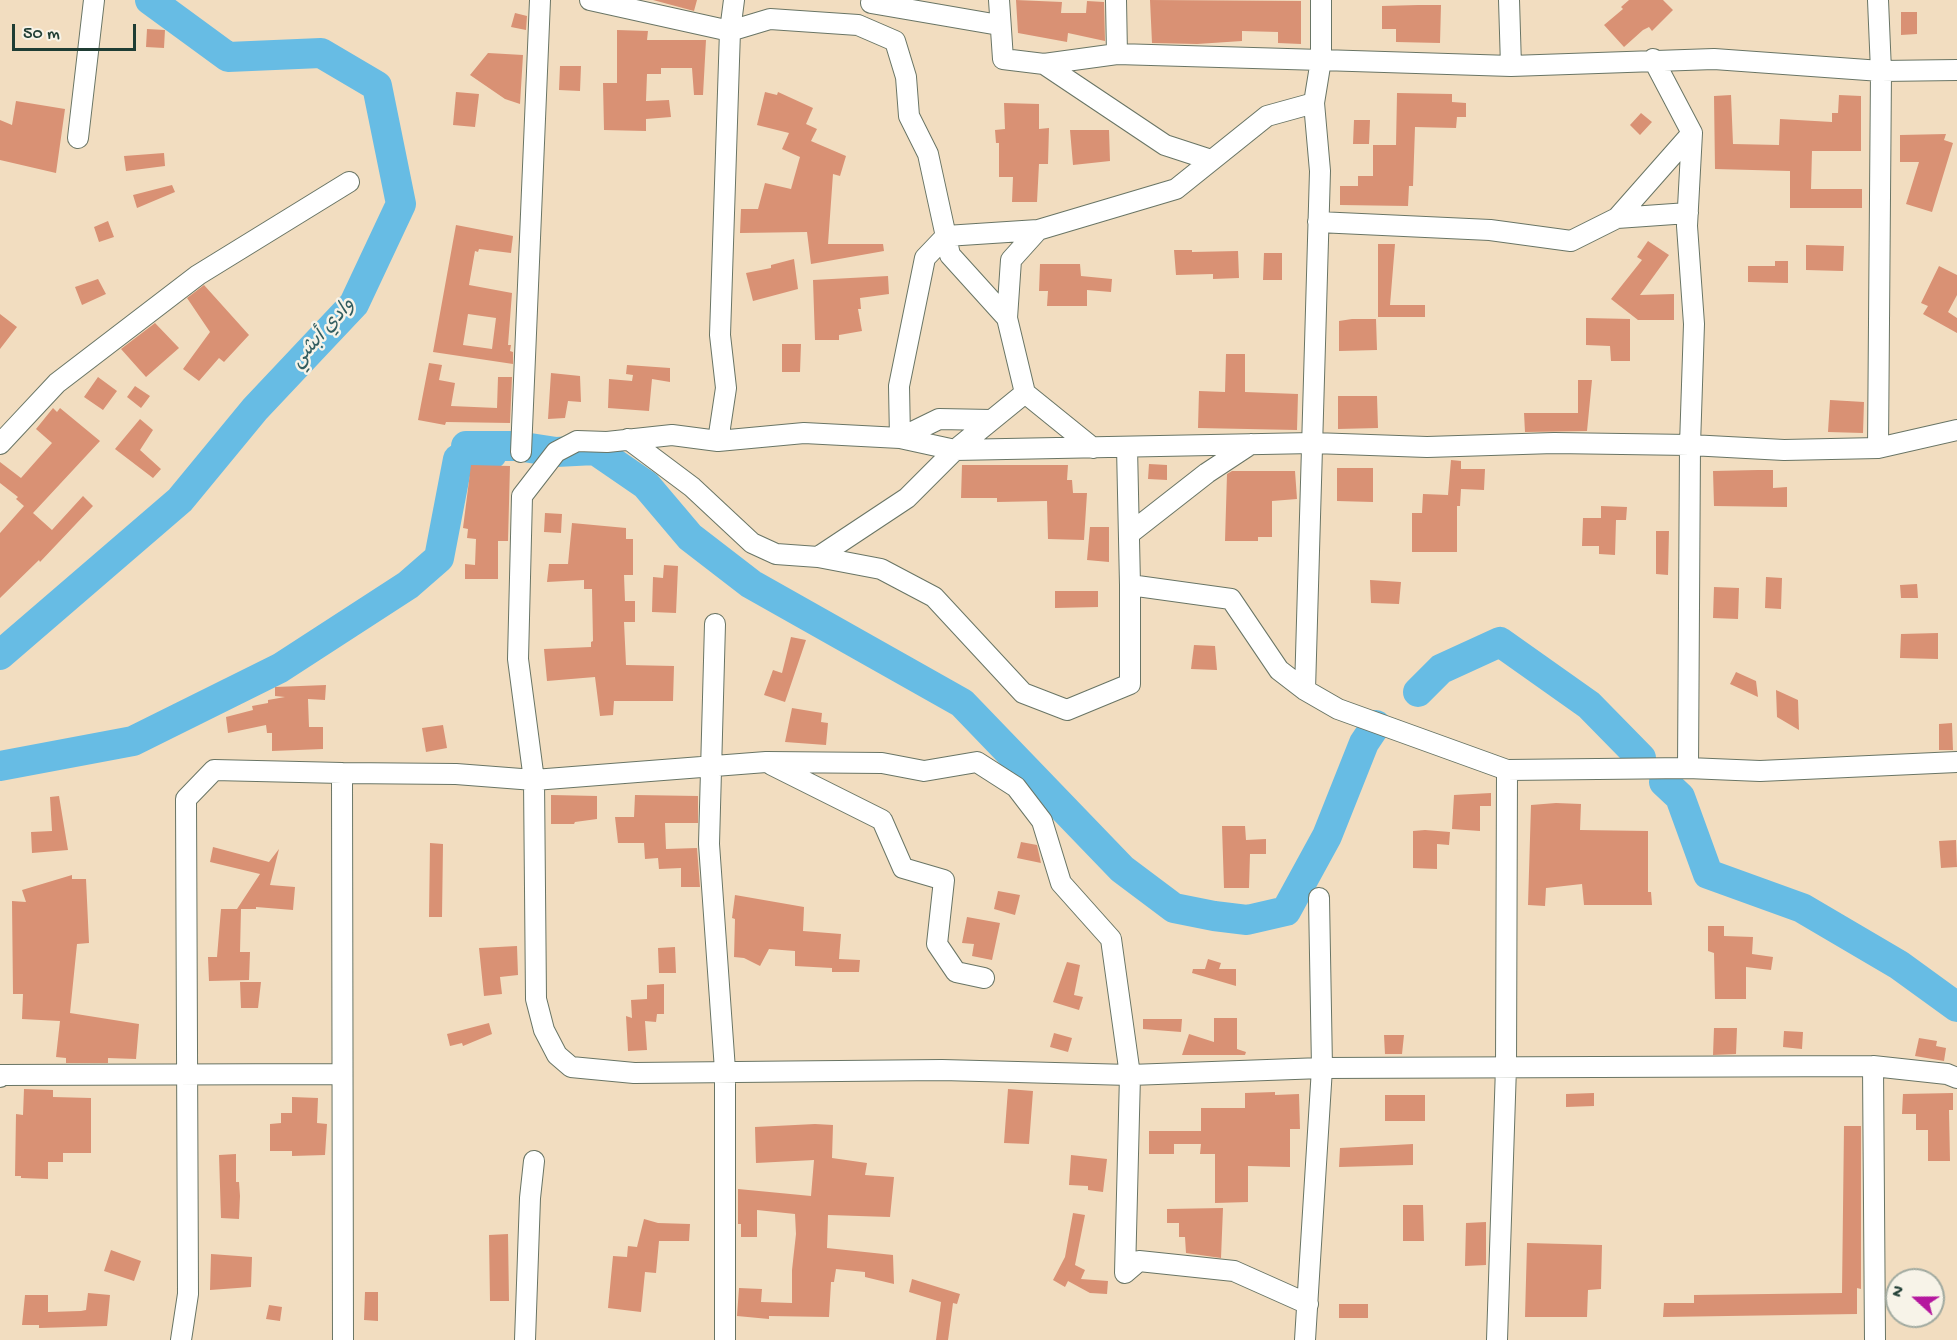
<!DOCTYPE html>
<html>
<head>
<meta charset="utf-8">
<style>
	body { margin:0 }
	#map { position:relative; width:1957px; height:1340px; overflow:hidden; background:#f2ddc0; font-family:"Gochi Hand",sans-serif }
	canvas { display:block }
	.north { position:absolute; left:1885px; top:1268px; width:60px; height:60px; box-sizing:border-box; background:#f7f3e8; border:2px solid #a1aaa0; border-radius:50%; rotate:291deg; font-size:16px; font-weight:700; line-height:24px; text-align:center; color:#1f3d34 }
	.north::after { content:''; display:block; margin:auto; width:21px; height:27px; background:#b5179e; clip-path:polygon(50% 0,100% 100%,50% 72%,0 100%) }
	.scale { position:absolute; left:12px; top:24px; width:124px; height:27px; box-sizing:border-box; border:3px solid #1f3d34; border-top:0; padding-left:8px; font-size:18px; line-height:21px; white-space:nowrap; color:#1f3d34; -webkit-text-stroke:4px #f7f3e8; paint-order:stroke }
</style>
</head>
<body>
<div id="map">
<canvas width="1957" height="1340"></canvas>
<div class="north">N</div>
<div class="scale">50 m</div>
</div>
<script>
const c = document.querySelector('canvas').getContext('2d');
c.lineJoin = 'round';
function stroke(path, color, width, dash) { c.strokeStyle = color; c.lineWidth = width; c.lineCap = dash ? 'butt' : 'round'; c.setLineDash(dash || []); c.stroke(path); }
function fillPath(path, color) { c.fillStyle = color; c.fill(path, 'evenodd'); }
function drawText(font, color, halo, rows, align = 'center') {
  c.font = font + ' "Gochi Hand","Playpen Sans Arabic",sans-serif'; c.lineWidth = 5; c.setLineDash([]); c.textBaseline = 'middle'; c.strokeStyle = halo; c.fillStyle = color; for (const [text, x, y, turn = 0] of rows) {
    c.save(); c.translate(x, y); c.rotate((+turn || 0) * Math.PI / 180); c.textAlign = isNaN(turn) ? turn : align; if (halo) c.strokeText(text, 0, 0); c.fillText(text, 0, 0); c.restore();
  }
}
stroke(new Path2D(`
	M466 446H517L556 452 595 450 646 485 690 537 751 584 962 703 1122 869 1174 908 1214 916 1247 920 1286 911 1327 836 1364 743 1376 725
	M0 655 180 500 255 409 354 304 401 204 377 86 321 53 228 57 150 0
	M1418 692 1441 669 1500 642 1589 705 1641 758
	M0 766 133 741 280 668 408 585 439 558 458 459 492 454
	M1664 782 1680 797 1708 874 1802 908 1899 965 1957 1007`), '#67bce4', 30);
fillPath(new Path2D(`
	M653 0H697L694 11Z
	M1016 0 1062 2 1061 13H1086L1087 1 1104 2 1105 41 1068 33 1067 42 1018 33Z
	M1150 0 1301 1V44L1278 43V32L1242 31V41L1197 44 1152 43Z
	M1629 0H1663L1673 10 1652 31 1649 27 1643 30 1624 47 1604 25 1623 9 1621 7Z
	M1418 5H1441L1440 43 1396 42V29H1382V6Z
	M1901 12H1917V34L1901 35Z
	M515 13 527 16 526 30 511 27Z
	M147 29 165 30 164 48 146 47Z
	M617 30 648 31 647 40H706L703 95H694L692 68H661V74H647L646 101 669 100 671 117 646 119V131L604 130 603 83H617Z
	M488 53 523 55 520 104 505 99 470 75Z
	M560 66H581L580 91 559 90Z
	M456 92 479 94 475 127 453 125Z
	M765 92 777 95 778 92 813 108 806 124 817 129 811 141 846 156 840 176 833 174 828 244H883L884 251 811 264 807 232 740 233 741 209H758L765 183 791 189 800 157 782 149 789 133 757 125Z
	M1397 93 1452 94V102L1466 103V117H1457L1456 128 1415 127 1413 186H1409L1408 206 1340 205V186H1358V176H1373V145H1396Z
	M1731 95 1733 144 1779 145 1780 119 1832 122V113H1838L1839 95 1861 96V151H1812L1811 189H1862V208H1790V171L1715 169 1714 96Z
	M16 101 65 109 56 173 0 160V120L12 125Z
	M1004 103 1039 104V129L1049 128 1048 164H1039L1037 202H1012L1013 177H999V143H996L995 130 1005 129Z
	M1641 113 1652 122 1640 135 1630 125Z
	M1354 120H1370L1369 144H1353Z
	M1070 130H1109L1110 161 1073 165Z
	M1946 134 1944 140 1953 143 1932 212 1906 204 1919 162H1900V135Z
	M164 153 165 166 126 171 124 156Z
	M172 185 175 192 137 208 133 195Z
	M108 221 114 237 99 242 94 227Z
	M456 225 513 236 511 253 479 249 478 252 475 251 469 285 512 293 508 345H511L510 351 513 352V364L433 352ZM468 314 496 318 492 349 463 345Z
	M1648 241 1669 255 1640 295 1674 294V320H1638L1611 299 1642 260 1637 257Z
	M1378 244H1395L1390 305H1425V317H1378Z
	M1806 245 1844 246 1843 271 1806 270Z
	M1174 250H1192V252L1238 251 1239 278 1213 279V274L1176 275Z
	M1264 253H1282V280H1263Z
	M794 259 798 289 753 301 746 273 771 268V265Z
	M1775 261H1788V283L1748 282V266H1775Z
	M1040 264H1080L1081 276 1112 279 1111 292 1087 290V306H1047L1048 291H1039Z
	M1939 266 1957 275V295L1948 312 1957 318V333L1923 314 1928 306 1921 303Z
	M888 276 889 294 860 298 861 309H858L862 331 839 335V340H815L813 280Z
	M98 279 106 294 82 305 75 287Z
	M204 285 249 335 224 362 219 358 199 381 183 369 210 332 187 298Z
	M0 314 17 327 0 349Z
	M1586 318 1630 319V361H1611L1610 346 1586 345Z
	M1352 319H1376L1377 350 1339 351V321Z
	M155 323 179 348 146 377 121 349Z
	M782 344H801L800 372H782Z
	M1226 354H1245V392L1298 394 1297 430 1198 428 1199 391 1225 392Z
	M429 363 442 365 439 380 455 383 451 406 497 408 498 377H512L510 423 446 422 445 425 418 420Z
	M627 365 670 368V382L652 379 649 411 608 408 609 379 632 381 633 375 626 374Z
	M551 373 580 376 581 402 568 401 565 418 548 419Z
	M98 377 117 391 103 410 84 397Z
	M1578 380H1592L1587 431 1525 432 1524 413H1578Z
	M135 386 150 396 141 408 127 397Z
	M1338 396H1377L1378 428 1338 429Z
	M1830 400 1864 402 1863 433 1828 432Z
	M53 408 57 412 60 408 100 441 33 513 52 530 83 496 93 506 40 562 39 560 0 598V533L24 506 16 499 18 497 0 483V462L21 478 52 443 36 429Z
	M140 419 153 430 140 450 161 469 153 478 115 449Z
	M1451 460 1461 461V469H1485L1484 490 1461 489 1460 506H1457V552H1412V513H1422L1423 494 1448 495Z
	M1149 464 1167 465V480L1148 479Z
	M471 465 510 466 508 541H498V579H465V564L475 565 476 539 467 538 468 529 463 528Z
	M962 465H1068L1067 480H1072L1073 493H1087L1084 540 1048 539 1047 501 997 502V498H961Z
	M1337 468H1373V502L1337 501Z
	M1758 470H1773V488L1787 487V507L1714 506 1713 471Z
	M1232 471H1295L1297 499 1272 501V537H1258V541H1225L1227 474Z
	M1601 506 1627 507 1626 520H1616L1615 555 1599 554V546H1582L1583 518H1601Z
	M545 513 562 514 561 533 544 532Z
	M572 523 626 528V539H633V575H624L625 601H635V622H624L626 665 674 666 673 701H614L613 715 600 716 595 677 547 681 544 649 591 647V642L593 641 592 589H584V580L547 582 549 564H568Z
	M1090 527H1109V562L1087 560Z
	M1656 531H1669L1668 575 1656 574Z
	M664 565 678 566 676 613 652 612 653 577 663 578Z
	M1766 577 1782 578 1781 609 1765 608Z
	M1370 580 1401 582 1399 604 1371 603Z
	M1917 584 1918 598H1901L1900 585Z
	M1714 587 1739 588 1738 619 1713 618Z
	M1055 591H1098V607L1055 608Z
	M1938 633V659L1900 658 1901 634Z
	M791 637 806 640 785 702 764 695 773 670 782 673Z
	M1194 645 1215 646 1217 670 1191 669Z
	M1736 672 1756 681 1758 697 1730 684Z
	M326 685 325 700 308 699 309 727H323V749L272 751V733H267L266 725 228 733 226 717 253 710 252 706 268 703V700L285 697 275 696V687Z
	M1776 690 1798 700 1799 730 1777 717Z
	M792 708 822 713 821 722 828 723 826 745 785 742Z
	M1952 723 1953 750H1939V724Z
	M443 725 447 748 426 752 422 728Z
	M1491 793V806H1480V831L1452 829 1454 795Z
	M551 795 597 796V819L575 822 574 824H551Z
	M635 795 698 796V823H665L666 849 697 848 700 887H681V868L659 869 658 858 645 859 644 843H618L615 817H634Z
	M59 796 68 850 32 853 31 832 52 831 50 797Z
	M1556 803 1581 804 1580 830 1648 831V892H1651L1652 905H1584L1582 884 1546 888 1545 906 1528 905 1531 805Z
	M1222 826H1245L1246 840 1266 839V854H1250L1249 888H1224Z
	M1425 830 1450 832 1449 845 1437 844V869L1413 868V831Z
	M1956 840 1957 867 1941 868 1939 841Z
	M1021 842 1037 845 1041 863 1017 858Z
	M430 843 443 844 442 917H429Z
	M213 847 269 862 279 849 270 885 295 887 293 910 256 907V909H241L240 952H250L249 980 209 981 208 957H217L221 909H237L260 874 210 862Z
	M72 875V879H86L89 943 77 944 70 1013 139 1024 136 1059 108 1058V1063H66V1058L56 1057 60 1021 22 1019 23 994H13L12 901 26 902 22 890Z
	M998 891 1020 895 1015 915 994 909Z
	M735 895 804 907 803 931 841 934 839 959 860 960 859 972H832V968L795 966V951L769 949 760 966 744 958 734 957 735 919 732 918Z
	M967 917 1000 923 992 960 972 956 974 944 962 943Z
	M1708 926H1724V936L1753 937 1752 954 1773 957 1771 970 1746 967V999H1715L1714 953 1708 951Z
	M517 946 518 975 500 977 502 994 484 996 479 948Z
	M675 947 676 973H659L658 948Z
	M1208 959 1221 963 1219 969H1236V986L1192 973 1193 969H1205Z
	M1067 962 1080 965 1074 995 1083 997 1079 1010 1053 1002Z
	M240 982H261L258 1008H241Z
	M664 984V1014H657L656 1022 645 1021 647 1050 628 1051 626 1016 632 1018 631 1000 647 999V985Z
	M1214 1018H1237V1049L1246 1052 1245 1055H1182L1189 1034 1214 1042Z
	M1143 1019H1182L1181 1032 1143 1029Z
	M489 1023 492 1034 463 1046 462 1043 450 1046 447 1034Z
	M1714 1028H1737L1736 1054 1713 1055Z
	M1784 1031 1803 1032 1802 1049 1783 1047Z
	M1054 1033 1072 1038 1068 1052 1050 1047Z
	M1384 1035H1404L1402 1054H1385Z
	M1919 1038 1937 1041 1936 1046 1946 1048 1944 1061 1915 1056Z
	M24 1089 53 1090V1097L91 1098V1153H63V1162H48V1179L21 1178V1176H15L16 1114 23 1115Z
	M1008 1089 1033 1091 1029 1144 1004 1143Z
	M1275 1092V1095L1299 1094 1300 1129H1290V1167L1248 1166V1202L1215 1203V1154H1200L1201 1144H1174V1154H1149V1131H1201V1108H1245V1093Z
	M1594 1093V1106L1566 1107V1094Z
	M1953 1093V1110H1949L1950 1161H1928V1130H1916V1114H1902L1903 1094Z
	M1385 1095H1425V1121H1385Z
	M292 1097 318 1098 317 1123 327 1124 325 1155 292 1156V1151H270V1124L281 1123V1113H292Z
	M815 1124 833 1125 832 1158 867 1163 865 1175 894 1177 890 1217 828 1215 827 1248 893 1255 894 1284 865 1277V1272L836 1269 834 1282H831L829 1317 769 1316V1319L737 1316 739 1288 762 1289 761 1302 792 1303V1270L796 1234 795 1214 757 1210V1237H741V1224H738V1189L811 1196 814 1160 756 1163 755 1127Z
	M1844 1126H1861V1289L1857 1288V1314L1663 1317 1664 1303H1694V1295L1842 1293Z
	M1413 1144V1165L1339 1167 1340 1148Z
	M236 1154V1182H239L240 1196 239 1219 221 1218 219 1155Z
	M1071 1155 1107 1159 1103 1192 1088 1190V1186L1069 1185Z
	M1403 1205H1423L1424 1241H1403Z
	M1223 1208 1221 1258 1186 1253 1185 1237H1179V1223H1167V1209Z
	M1073 1213 1085 1215 1075 1265 1085 1270 1081 1279 1108 1281 1107 1294 1090 1293 1068 1281 1065 1287 1053 1280 1065 1257Z
	M644 1219 658 1223 690 1224 689 1241H659L656 1273 645 1272 641 1312 608 1308 613 1256 627 1257 628 1246 637 1247Z
	M1486 1222V1265L1465 1266 1466 1223Z
	M508 1234 509 1301H490L489 1235Z
	M1527 1243 1602 1245 1601 1289 1588 1290 1587 1317H1525Z
	M111 1250 141 1261 134 1281 104 1271Z
	M211 1254 252 1257 251 1287 210 1290Z
	M912 1279 960 1294 957 1304 953 1303 948 1340H936L941 1302 909 1292Z
	M365 1292H378V1321L364 1320Z
	M88 1293 110 1295 107 1326 39 1328V1325H22L25 1295H48V1312L81 1311 86 1310Z
	M1339 1304H1368V1318H1339Z
	M269 1305 282 1307 280 1321 266 1319Z`), '#d99174');
const street = new Path2D(`
	M590 0 730 31 770 19 858 25 895 41 906 77 909 116 928 154 950 255 1007 318 1025 393 1093 448
	M734 0 730 31 720 335 726 388 718 441 672 435 607 442 577 441 556 452 522 496 518 659 534 780 536 999 544 1030 557 1055 571 1067 634 1073 942 1070 1130 1075 1322 1068 1873 1066 1947 1074 1957 1078
	M999 0 1003 59 1044 64 1117 54 1321 60V0
	M1116 0 1117 54
	M1509 0 1511 66
	M871 3 999 25
	M1653 59 1692 133 1687 226 1694 324 1690 445 1688 768 1760 771 1957 762
	M1044 64 1165 145 1211 160
	M78 138 94 0
	M1617 218 1692 133
	M1318 222 1490 230 1571 241 1617 218 1688 213
	M1007 318 1011 260 1038 230
	M991 420 939 419 900 438 899 386 925 258 946 236 1038 230 1176 189 1267 116 1314 103
	M628 439 692 487 752 543 776 554 818 557 907 498 955 450 1313 443 1427 447 1554 443 1690 445 1784 450 1878 448 1957 430
	M718 441 804 433 900 438 955 450 1025 393
	M0 444 57 383 198 275 349 182
	M1127 447 1130 585 1231 599 1279 670 1305 690 1338 709 1507 770 1506 1067 1497 1340
	M1878 448 1881 71 1878 0
	M521 452 540 0
	M1129 534 1207 473 1251 444
	M818 557 881 569 934 597 1023 693 1067 710 1130 684V585
	M715 624 709 844 725 1070V1340
	M1305 690 1320 171 1314 103 1321 60 1511 66 1714 59 1881 71 1957 70
	M772 765 882 820 903 868 944 880 937 944 956 972 984 978
	M1507 770 1688 768
	M1873 1066 1875 1340
	M0 1077V1075L342 1074
	M1125 1273 1139 1261 1234 1271 1308 1304
	M181 1340 188 1294 186 799 214 770 342 773
	M343 1340 342 773 456 774 534 780 766 762 882 763 924 771 977 762 1016 787 1042 821 1061 883 1111 939 1130 1075 1125 1273
	M525 1340 530 1198 534 1161
	M1305 1340 1322 1068 1319 898`);
stroke(street, '#697565', 22);
stroke(street, '#fff', 20);
drawText('italic 20px', '#315d60', '#f7f3e8', [
	["وادي أبشي",324,334,-48]
]);
</script>
</body>
</html>
